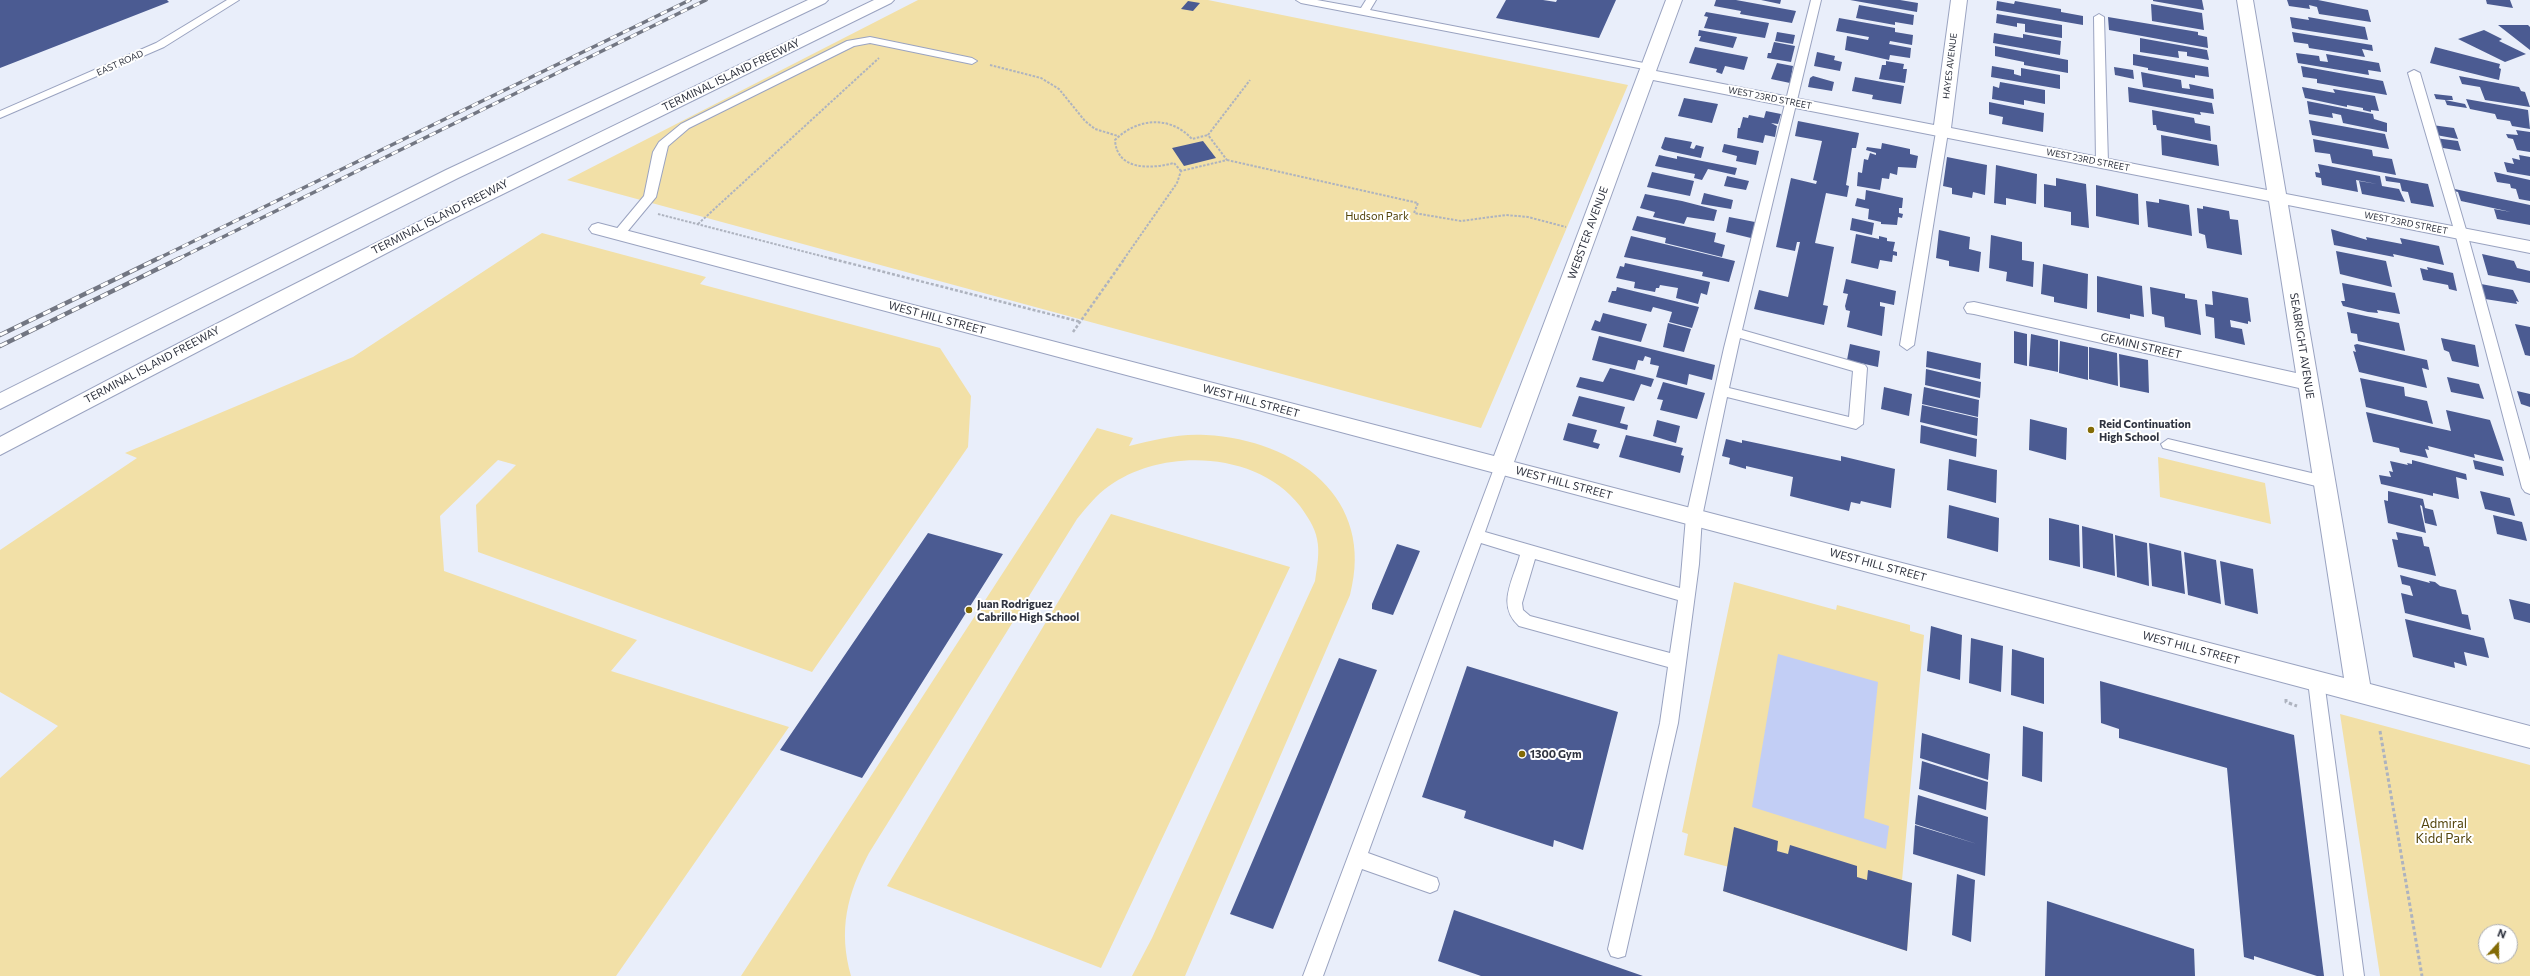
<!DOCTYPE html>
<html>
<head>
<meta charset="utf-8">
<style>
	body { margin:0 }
	#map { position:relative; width:2530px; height:976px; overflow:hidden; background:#e9eefa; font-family:Commissioner,sans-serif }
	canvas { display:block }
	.north { position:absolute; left:2478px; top:924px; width:40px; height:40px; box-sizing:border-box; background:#fff; border:1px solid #acaeb3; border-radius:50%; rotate:21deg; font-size:11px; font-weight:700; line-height:16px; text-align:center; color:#303440 }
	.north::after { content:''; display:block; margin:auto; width:14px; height:18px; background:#836b05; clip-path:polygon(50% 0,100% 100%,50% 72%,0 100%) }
</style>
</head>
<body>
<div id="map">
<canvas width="2530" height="976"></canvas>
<div class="north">N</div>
</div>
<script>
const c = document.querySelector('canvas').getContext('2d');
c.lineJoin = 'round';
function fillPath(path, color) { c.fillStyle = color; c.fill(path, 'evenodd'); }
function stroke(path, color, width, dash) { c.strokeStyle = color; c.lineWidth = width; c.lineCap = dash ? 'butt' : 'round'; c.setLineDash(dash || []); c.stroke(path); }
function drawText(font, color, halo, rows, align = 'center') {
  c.font = font + ' Commissioner,sans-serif'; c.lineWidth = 4; c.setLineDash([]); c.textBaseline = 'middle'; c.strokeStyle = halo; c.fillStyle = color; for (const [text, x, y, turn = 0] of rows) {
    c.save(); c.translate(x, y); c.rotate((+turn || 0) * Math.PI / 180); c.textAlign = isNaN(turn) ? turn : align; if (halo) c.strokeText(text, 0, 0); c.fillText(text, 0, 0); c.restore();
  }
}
fillPath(new Path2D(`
	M918 0H1208L1628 85 1481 428 567 180Z
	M542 233 706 277 700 284 940 348 971 396 968 447 812 672 478 552 476 505 516 465 498 460 440 516 444 571 637 640 611 671 789 727 616 976H0V778L58 726 0 692V550L137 458 125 453 353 357Z
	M1097 428 1133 438 1129 446C1154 440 1179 433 1206 435 1296 440 1376 498 1350 595L1185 976H1132L1152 938 1315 581C1317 567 1320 552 1317 539 1315 527 1307 516 1300 506 1258 451 1163 447 1109 486 1096 495 1087 507 1077 519L869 853C847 894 838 930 851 976H741Z
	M2158 457 2265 483 2271 524 2160 497Z
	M1111 514 1290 567 1101 968 887 886Z
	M1734 582 1836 610 1837 605 1910 625V631L1924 635 1902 880 1912 883 1907 951 1723 891 1729 867 1684 855 1688 834 1682 832Z
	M2340 714 2530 765V976H2380ZM2486 932H2510V956H2486Z`), '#f2e0a7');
fillPath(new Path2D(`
	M1778 654 1878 682 1864 818 1889 826 1886 849 1752 807Z`), '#c2cef5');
fillPath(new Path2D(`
	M0 0H167L169 2 0 68Z
	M1506 0H1543L1556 2 1557 0H1616L1599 38 1496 18Z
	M1716 0H1736L1796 11 1792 23 1740 14 1741 11 1714 6Z
	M1761 0H1781L1780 4Z
	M1850 0H1900L1918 3 1917 12Z
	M2153 0H2202L2204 10 2153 1Z
	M2287 0H2318L2368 10 2371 22 2319 14 2317 7 2309 5 2310 9 2289 6Z
	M2486 0H2510L2513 8 2487 4Z
	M1188 1 1200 3 1193 11 1181 9Z
	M1997 1 2014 4 2015 1 2061 9V12L2083 16V25L1996 10Z
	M2151 4 2202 13 2204 30 2152 21Z
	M1859 5 1914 15 1913 25 1895 22V25L1856 18Z
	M1706 12 1769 23 1765 38 1704 28 1708 17 1704 16Z
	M1997 14 2062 25V38L2025 32V24L2017 23V27L1996 23Z
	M2108 17 2198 32V35L2207 37 2208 48 2109 30Z
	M2290 17 2309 20 2308 17 2365 27 2368 40 2296 29 2292 28Z
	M1839 18 1895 28V32L1913 35 1912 45 1890 41 1889 44 1911 48 1910 58 1890 55 1889 60 1845 50 1847 36 1868 40 1869 37 1836 31Z
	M2498 25H2528L2530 27V50Z
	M1699 30 1737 37 1733 48 1699 41 1701 36H1698Z
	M2484 30 2502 39 2499 41 2526 54 2505 62 2458 39Z
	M1777 32 1795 35 1793 44 1775 41Z
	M2292 32 2372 45 2373 51 2362 49 2365 57 2309 48 2308 44 2294 42Z
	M1994 33 2023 38V34L2061 41 2060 55 1993 43Z
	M2140 38 2207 50 2209 60 2187 56V52L2178 51 2179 58 2140 52Z
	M1774 42 1795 46 1791 62 1767 58 1768 53H1771Z
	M1995 46 2068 60V73L2024 65V62L1995 56Z
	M1695 47 1748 57 1744 70 1725 66 1722 74 1716 72 1717 69 1689 63Z
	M2435 47 2500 64 2499 68 2501 69 2499 80 2430 63Z
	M1817 52 1835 56 1834 60 1842 62 1840 71 1814 66Z
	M2296 53 2319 56 2320 61 2328 62 2326 54 2379 63 2381 72 2368 70 2369 75 2298 63Z
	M2133 54 2208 67 2209 77 2195 75V78L2148 70V68L2133 65Z
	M1886 61 1904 64 1903 69H1907L1905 83 1879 79 1882 65H1886Z
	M1777 63 1793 66 1790 83 1771 79Z
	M1992 66 2014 70V74L2021 76V68L2060 75V89L1991 77Z
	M2301 66 2383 81 2387 95 2317 83V79L2303 77Z
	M2114 67 2133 70 2134 79 2115 75Z
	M2141 72 2181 80 2182 88 2190 89 2189 84 2213 89 2214 99 2143 87Z
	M1813 76 1834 82 1832 91 1808 87 1810 78Z
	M2459 76 2519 87 2521 91 2525 92 2530 107 2485 100 2480 87 2462 84Z
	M1855 77 1904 86 1901 104 1872 99 1873 95 1852 91Z
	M2000 82 2045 90V104L2024 100V105L1992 99 1993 86 1999 88Z
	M2128 87 2212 103 2214 114 2200 112 2201 115 2129 102Z
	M2302 87 2335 93 2333 89 2375 96 2379 111 2371 110V112L2363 110V108L2347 105V107L2305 98Z
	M2434 94 2452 96 2453 100H2445L2465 104 2467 108 2447 105 2445 100 2436 99Z
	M1684 98 1718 104 1712 123 1678 116Z
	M2466 99 2528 110 2530 129 2512 126 2510 121 2497 119 2495 114 2470 109Z
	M2307 101 2373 114 2374 119 2387 123V132L2343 123 2341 115 2332 113 2333 118 2309 114Z
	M1989 102 2044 113 2043 132 2002 124 2003 117 1989 114Z
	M2152 110 2194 118 2195 123 2210 126 2211 141 2157 130 2156 125H2153Z
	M1766 111 1781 114 1778 124 1771 123 1777 126 1775 137 1765 135 1763 143 1737 138 1738 128H1740L1743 117 1748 118 1749 115 1764 118Z
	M2309 120 2385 134 2389 149 2312 135Z
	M1798 121 1859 133 1856 148H1852L1846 185 1849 186 1847 197 1826 193 1815 243 1834 247 1823 305 1828 306 1824 325 1754 309 1759 290 1788 297 1800 242H1797L1795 251 1776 247 1791 178 1816 184 1817 181 1813 180 1822 141 1795 136Z
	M2432 125 2454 128 2458 139 2436 135Z
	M2516 130 2530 132V152L2517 150 2513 139 2508 138 2506 134 2518 135Z
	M2161 135 2217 145 2219 166 2162 155Z
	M1665 137 1692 142 1690 148 1694 149 1696 145 1704 147 1701 158 1664 150 1661 148Z
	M2435 138 2458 141 2461 151 2437 147Z
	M2313 139 2372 150 2373 156 2392 159 2396 175 2332 163 2330 154 2315 152Z
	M1203 141 1216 158 1184 166 1172 148Z
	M1882 143 1910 149V154L1918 156 1916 168 1898 167 1897 175 1890 173 1889 179 1882 178 1880 190 1857 186 1858 172 1862 173 1864 159 1868 160 1870 153 1876 155V153L1866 150 1867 147 1881 149Z
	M1724 144 1759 151 1756 165 1736 161 1737 156 1722 152Z
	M1659 155 1677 159V156L1737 168 1735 175 1708 169 1702 180 1694 178 1695 174 1655 166Z
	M2519 155 2530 157V176L2507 172 2504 162 2514 164 2512 158 2520 160Z
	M1947 157 1987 165 1985 195 1973 192 1972 198 1952 194V188L1943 186Z
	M2318 164 2380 176 2382 186 2399 189 2405 202 2362 194 2359 181 2377 184 2356 180 2358 192 2322 185 2321 178 2316 177 2315 172 2320 173Z
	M1996 165 2037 174 2036 204 2006 198V205L1994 203Z
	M1652 172 1694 181 1690 196 1647 187Z
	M2494 172 2530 180V201L2519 199 2516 189 2511 188 2510 184 2497 182Z
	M1727 176 1749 181 1746 190 1724 186Z
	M2385 176 2428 184 2434 207 2411 203 2408 192 2402 191 2400 183 2386 181Z
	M2056 178 2086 184 2089 228 2071 225V212L2044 207V184L2056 186Z
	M2096 185 2138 194 2139 225 2096 216Z
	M2450 188 2530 205V225L2497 219 2494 209 2511 212 2461 201 2458 192 2450 190Z
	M1866 190 1903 198 1902 208H1899V213L1903 214 1902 218 1898 217 1897 225 1881 224V222L1868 219 1869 209 1855 206 1857 198 1865 200Z
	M1704 193 1733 200 1731 209 1701 204Z
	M1645 194 1682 201 1717 210 1714 221 1687 217 1684 224 1653 217 1655 212 1640 208Z
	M2159 199 2189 205 2192 236 2148 227 2146 201 2159 203Z
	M2203 206 2229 211 2230 219 2238 220 2242 255 2207 248 2205 235 2199 233 2197 208 2203 209Z
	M1637 216 1716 233 1714 242 1725 245 1722 257 1665 243 1666 238 1632 230Z
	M1729 217 1755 222 1751 238 1726 232Z
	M1852 218 1874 223 1872 235 1850 230Z
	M2331 229 2367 240 2366 237 2402 244 2400 238 2439 246 2444 265 2393 254 2394 257 2334 245Z
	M1939 230 1970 237 1969 249 1981 252 1979 272 1949 266V261L1936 258Z
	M1856 234 1879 239V236L1887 238V241L1895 242 1893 251 1897 252V256L1893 255 1892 262 1880 260 1878 269 1851 263Z
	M1991 235 2022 242V260L2034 262 2033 287 2006 281 2007 272 1989 268Z
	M1631 236 1735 261 1729 282 1702 276 1703 272 1624 257Z
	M2336 251 2386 261 2392 287 2340 274Z
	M2482 254 2514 261 2517 268 2530 271V283L2488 275Z
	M1625 263 1710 282 1707 295 1701 293 1698 304 1676 298 1678 288 1660 285 1659 288H1656L1655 292 1634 288 1635 282 1616 278 1620 266 1624 267Z
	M2043 264 2088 274 2087 309 2054 302V297L2041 294Z
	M2427 267 2453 273 2457 291 2449 289 2448 285 2423 280 2420 268 2428 270Z
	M2097 276 2142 286 2144 317 2130 314V319L2097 312Z
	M1846 279 1896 291 1894 305 1880 302V306L1885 307 1882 336 1847 327 1850 311 1846 310 1845 306 1848 294 1843 293Z
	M2342 283 2395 293 2400 314 2377 310 2378 313 2368 312 2343 306 2341 301H2345Z
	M2481 284 2513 290 2519 302 2516 301 2517 304 2485 299Z
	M1617 287 1699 307 1692 328 1669 322 1672 312 1653 307 1651 312 1608 302 1612 291H1616Z
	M2150 287 2185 294V298L2197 300 2201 335 2165 327 2164 317 2152 314Z
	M2212 291 2248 298 2251 322 2248 321V324L2230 320 2231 327 2242 329 2245 345 2215 338 2214 318 2206 316 2205 304 2213 305Z
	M2347 312 2399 323 2405 351 2358 341 2357 334 2351 333Z
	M1603 313 1647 324 1641 342 1591 330 1595 320 1600 322Z
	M1668 323 1691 329 1684 352 1663 347Z
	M2515 324 2530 327V356L2525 355Z
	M2014 331 2027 334V366L2014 363Z
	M2031 334 2058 340V372L2029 366Z
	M1599 336 1715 365 1712 380 1689 374 1687 385 1656 377 1659 366 1650 364 1651 358 1645 356 1643 361 1638 360 1635 370 1592 360Z
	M2441 338 2475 345 2479 367 2452 361 2449 352 2444 350Z
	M2060 341 2088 347V380L2059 373Z
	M1850 344 1880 351 1878 367 1847 360Z
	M2357 344 2427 360 2429 370 2422 368 2427 388 2359 372 2353 351 2356 352 2354 345Z
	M2089 347 2117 353 2118 386 2089 379Z
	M1927 351 1981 363 1980 379 1926 367Z
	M2119 354 2148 360 2149 393 2120 387Z
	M1610 368 1654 379 1651 387 1641 384 1634 401 1576 387 1580 377 1603 382Z
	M1926 369 1981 382 1980 398 1925 385Z
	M2447 377 2479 384 2484 399 2451 392Z
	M2360 378 2404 387 2405 396 2427 401 2433 424 2366 407Z
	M1663 382 1705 393 1697 419 1660 410 1663 400 1657 399Z
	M1884 387 1912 394 1909 416 1881 409Z
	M1924 387 1979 400 1978 417 1922 404Z
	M2517 391 2530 394V407L2521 404Z
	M1579 396 1625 407 1620 423 1628 425 1627 430 1572 416Z
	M1922 405 1978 418 1977 436 1920 422Z
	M2446 410 2490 420 2504 461 2474 454 2475 458 2428 446 2429 450 2425 449 2428 458 2400 452 2399 448 2373 442 2366 412 2451 431Z
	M2030 419 2067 428 2066 460 2029 450Z
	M1657 420 1680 426 1676 443 1653 436Z
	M1568 423 1597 430 1593 442 1600 444 1598 449 1563 440Z
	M1921 425 1977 439 1976 457 1920 443Z
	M1626 435 1683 448 1681 455 1684 456 1680 473 1619 457Z
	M1726 439 1742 443V440L1841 461V456L1895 469 1891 508 1861 501 1860 504 1851 502 1849 511 1790 496 1793 477 1746 466V469L1729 464 1730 458 1722 456Z
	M1949 459 1997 470 1996 503 1947 490Z
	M2412 460 2466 474 2467 480 2456 477 2459 499 2433 493V496L2381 484 2379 475 2391 477 2389 471 2393 472 2390 461 2408 465 2407 463 2412 464Z
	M2473 460 2502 467 2504 476 2475 469Z
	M2388 491 2423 499 2425 508 2433 510 2437 526 2425 523 2422 506 2420 505 2426 533 2388 523 2384 500 2388 501Z
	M2480 491 2510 498 2515 516 2485 509Z
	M1949 505 1999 518 1998 552 1947 538Z
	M2493 515 2522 522 2527 541 2497 534Z
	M2049 518 2079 525 2080 567 2049 560Z
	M2082 526 2113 534 2115 576 2083 568Z
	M2396 532 2422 537 2424 546 2429 547 2436 576 2398 567 2392 539 2398 540Z
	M928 533 1003 554 862 778 780 750Z
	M2115 535 2147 543 2149 586 2117 577Z
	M2149 543 2181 551 2185 594 2152 586Z
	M1397 544 1420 551 1393 615 1372 609V604Z
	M2184 552 2216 560 2221 604 2188 595Z
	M2220 561 2253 569 2258 614 2225 605Z
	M2400 575 2430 583 2429 581 2435 582 2440 586 2456 590 2462 614 2468 615 2471 630 2405 613 2401 593 2413 596 2410 586 2402 584Z
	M2509 599 2530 604V623L2514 619Z
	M2405 619 2484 638 2489 658 2464 652 2467 666 2454 662 2455 668 2413 657Z
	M1931 626 1962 635 1960 680 1927 671Z
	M1971 638 2003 646 2001 692 1969 683Z
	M2012 649 2044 658V704L2011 695Z
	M1339 658 1377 670 1273 929 1230 914Z
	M1467 666 1618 712 1583 850 1554 840 1553 847 1464 818 1466 811 1422 797Z
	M2100 681 2294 735 2324 976H2317L2254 956V960L2244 957 2227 768 2119 738V729L2101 723Z
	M2023 726 2043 732 2042 782 2022 776Z
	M1922 733 1990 754 1988 780 1920 758Z
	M1922 761 1988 782 1986 810 1919 789Z
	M1918 795 1988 817 1985 876 1913 854 1915 825 1977 844 1915 824Z
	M1734 827 1778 841 1777 851 1788 854 1790 845 1857 866V877L1867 880 1868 870 1912 883 1907 951 1723 891Z
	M1957 874 1975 880 1971 942 1952 935Z
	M2047 901 2194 949 2195 976H2045Z
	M1454 910 1643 976H1481L1438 961Z`), '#4b5b92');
const lane = new Path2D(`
	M227 0H239L164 47 0 118V111L156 43Z
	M1296 0H1317L1361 8 1366 0H1376L1370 10 1649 64 1654 67 1649 70 1301 3Z
	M1811 0H1821L1742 330 1865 365 1867 368 1863 424 1856 429 1727 397 1702 517 1699 564 1678 723 1625 956 1618 958 1611 956 1608 949 1660 723 1668 667 1519 626C1496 605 1513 581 1520 555L1481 543 1368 853 1437 878 1439 884 1437 890 1430 893 1362 869 1323 976H1303L1496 463H1506L1508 467 1485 532 1680 588 1686 517 1724 348ZM1740 338 1853 371 1849 417 1729 388ZM1535 559 1678 600 1670 653 1530 616 1523 610 1522 603Z
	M2099 14 2104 17 2108 163 2102 167 2096 163 2094 17Z
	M870 37 972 58 977 61 972 64 870 43 854 46 689 128 668 146 656 197 622 238H614L612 235 614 232 644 196 653 152 659 142 681 124 847 41Z
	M2414 70 2420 73 2467 233 2530 461V494L2525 492 2522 488 2455 233 2408 73Z
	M1942 129 1948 132 1914 345 1907 350 1900 345 1936 132Z
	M2168 439 2324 476 2329 478 2331 482 2329 486 2324 488 2163 448 2161 444Z
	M2316 674 2322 676 2324 681 2364 976H2344L2308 681 2310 676Z`);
const street = new Path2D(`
	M1666 0H1682L1656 71 1934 125 1951 0H1967L1951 128 2267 190 2237 0H2253L2286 194 2530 241V253L2288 205 2370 684 2530 726V748L592 233 589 229 592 225 598 223 1494 456ZM1653 80 2269 201 2296 373 1974 302 1967 303 1964 308 1967 313 1974 314 2299 388 2344 678 1514 462Z`);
const highway = new Path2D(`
	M808 0H828L825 3 458 178 0 409V393L446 170Z
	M874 0H894L891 3 446 222 0 455V437C287 284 580 141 874 0Z`);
stroke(lane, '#9aa3c0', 2);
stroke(street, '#9aa3c0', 2);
stroke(highway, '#9aa3c0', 2);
stroke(new Path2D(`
	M990 65 1041 78 1059 89 1085 121 1095 129 1118 136
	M1227 160 1418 203 1414 213 1461 221 1506 215 1528 217 1566 227
	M1181 171 1174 163C1151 169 1117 171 1115 140 1137 118 1170 115 1192 139L1208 135
	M658 214 833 259
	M698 224 879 58
	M1124 259 1177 183 1181 171 1227 160 1208 135 1250 80`), '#aeb3bf', 2, [2.5, 1.5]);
stroke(new Path2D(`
	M829 258 1081 322
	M1073 332 1125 258`), '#aeb3bf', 2.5, [3, 2]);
stroke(new Path2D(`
	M2286 699V702L2297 706
	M2380 731 2422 976`), '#aeb3bf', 3, [3.5, 2.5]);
fillPath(lane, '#fff');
fillPath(street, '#fff');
fillPath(highway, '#fff');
const railFar1 = new Path2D(`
	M157 259 690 0
	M178 259 706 0`);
const rail = new Path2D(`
	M0 335 159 258
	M0 346 180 258`);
stroke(railFar1, '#727682', 3.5);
stroke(rail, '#727682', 4.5);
stroke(railFar1, '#fff', 2.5, [7]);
stroke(rail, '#fff', 3, [8]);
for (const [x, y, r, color] of [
	[2091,430,4,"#836b05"],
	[969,610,4,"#836b05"],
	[1522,754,4,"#836b05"]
]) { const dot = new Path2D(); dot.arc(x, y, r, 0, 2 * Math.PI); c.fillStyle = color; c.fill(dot); stroke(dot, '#fff', 1.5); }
drawText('9px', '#303440', '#fff', [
	["EAST ROAD",120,63,-24],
	["HAYES AVENUE",1950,66,-83],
	["WEST 23RD STREET",1770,98,11],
	["WEST 23RD STREET",2088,160,11],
	["WEST 23RD STREET",2406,223,11]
]);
drawText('11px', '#303440', '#fff', [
	["TERMINAL ISLAND FREEWAY",731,75,-26],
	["TERMINAL ISLAND FREEWAY",440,217,-27],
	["WEBSTER AVENUE",1588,233,-70],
	["WEST HILL STREET",937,318,15],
	["GEMINI STREET",2141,346,13],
	["SEABRIGHT AVENUE",2302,346,81],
	["TERMINAL ISLAND FREEWAY",152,365,-28],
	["WEST HILL STREET",1251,401,15],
	["WEST HILL STREET",1564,483,15],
	["WEST HILL STREET",1878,565,15],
	["WEST HILL STREET",2191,648,15]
]);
drawText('11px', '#53440c', '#fff', [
	["Hudson Park",1377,216]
]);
drawText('bold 11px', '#303440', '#fff', [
	["Reid Continuation",2099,424],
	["High School",2099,437],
	["Juan Rodriguez",977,604],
	["Cabrillo High School",977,617],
	["1300 Gym",1530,754]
], 'left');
drawText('13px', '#53440c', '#fff', [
	["Admiral",2444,824],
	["Kidd Park",2444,839]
]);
</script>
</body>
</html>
